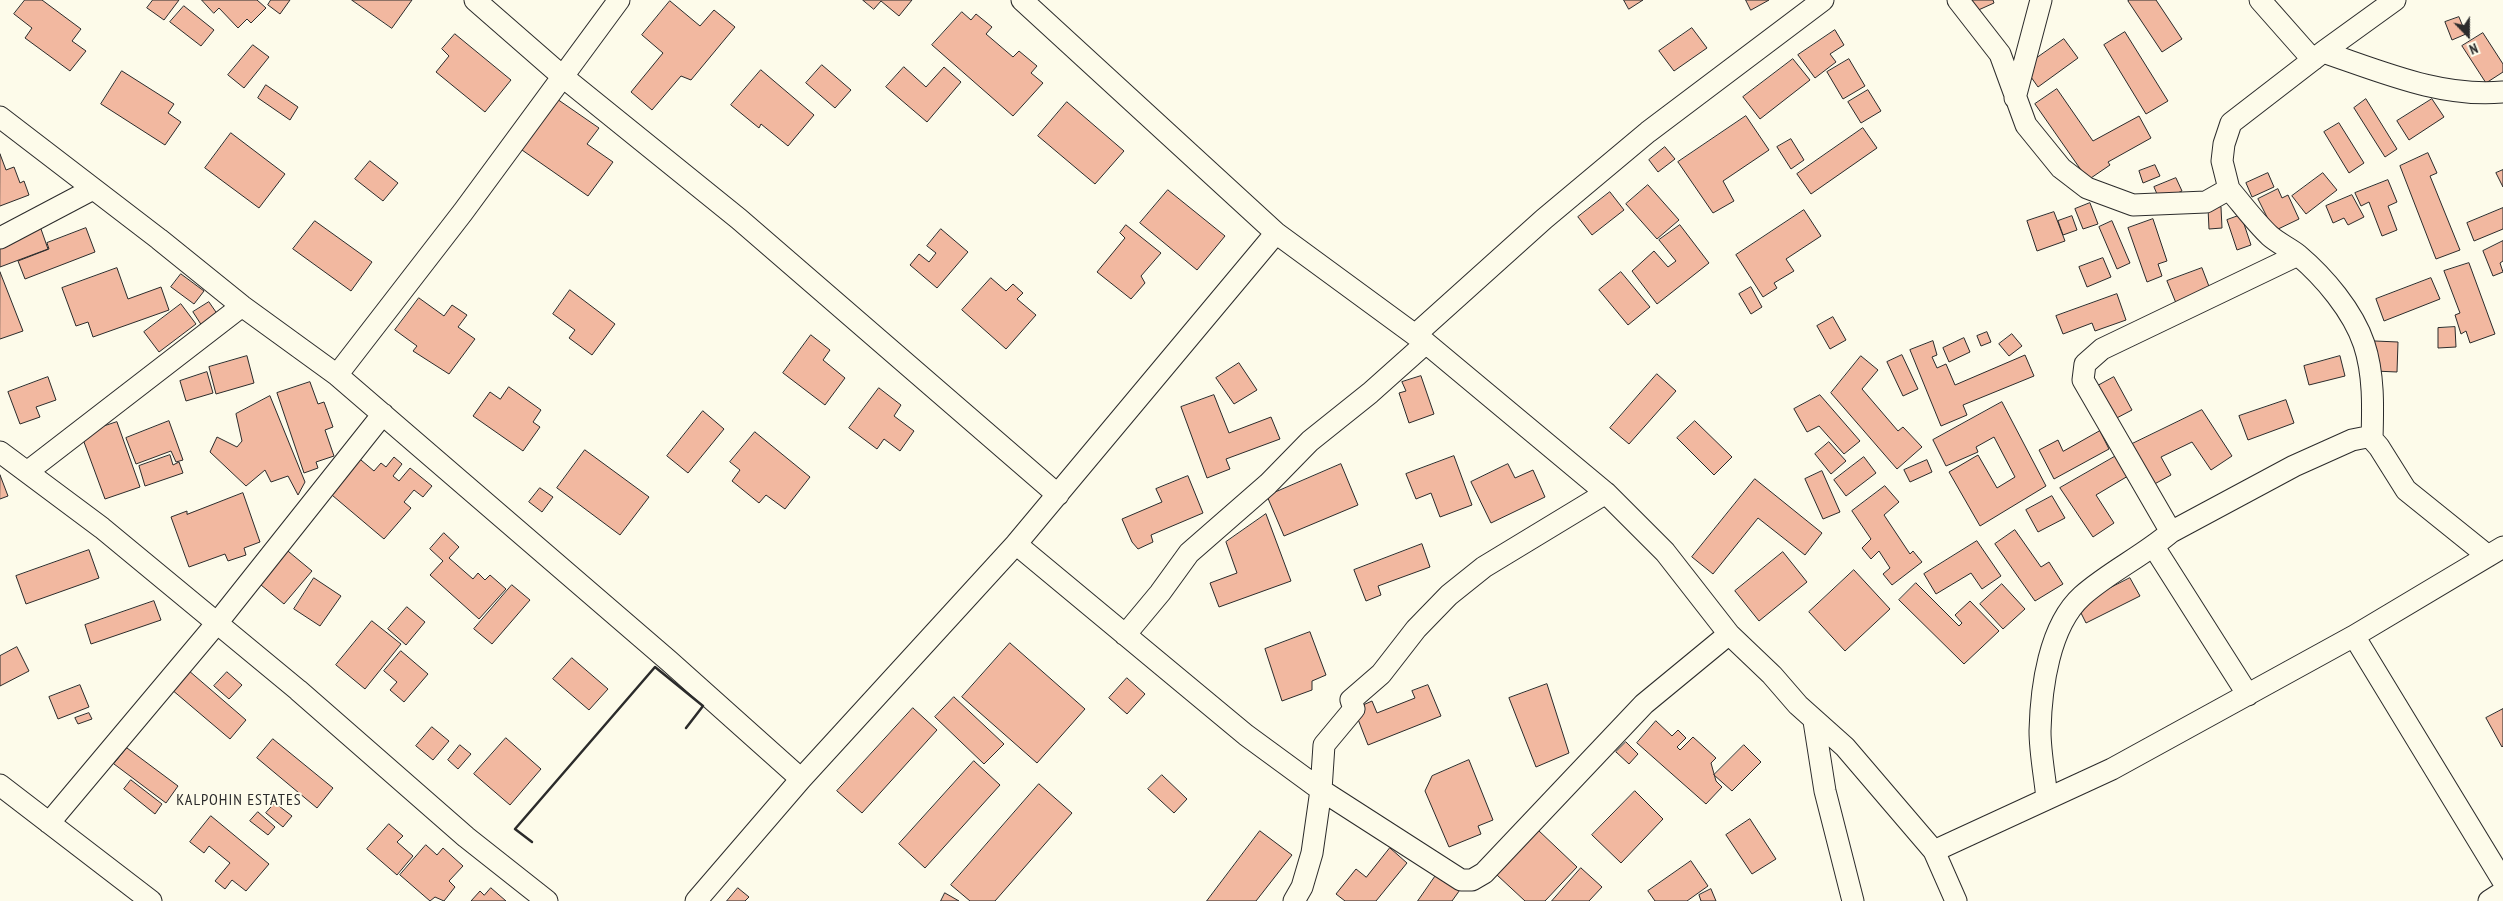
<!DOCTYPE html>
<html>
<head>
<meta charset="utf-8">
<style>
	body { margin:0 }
	#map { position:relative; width:2503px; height:901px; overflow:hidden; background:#fdfbea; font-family:"PT Sans Narrow",sans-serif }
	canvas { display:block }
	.north { position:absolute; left:2443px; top:10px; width:50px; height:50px; -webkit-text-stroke:4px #fdfbea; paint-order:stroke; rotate:158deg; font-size:14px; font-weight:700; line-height:20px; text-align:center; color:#2b2b2b }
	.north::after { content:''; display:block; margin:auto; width:18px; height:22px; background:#2b2b2b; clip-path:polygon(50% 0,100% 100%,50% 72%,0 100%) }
</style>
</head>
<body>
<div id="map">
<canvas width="2503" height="901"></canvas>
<div class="north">N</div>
</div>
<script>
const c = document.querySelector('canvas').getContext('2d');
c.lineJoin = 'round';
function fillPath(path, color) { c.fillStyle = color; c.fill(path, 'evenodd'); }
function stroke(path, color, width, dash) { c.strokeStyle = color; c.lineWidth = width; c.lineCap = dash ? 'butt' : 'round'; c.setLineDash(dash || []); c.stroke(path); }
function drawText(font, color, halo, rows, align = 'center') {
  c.font = font + ' "PT Sans Narrow",sans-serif'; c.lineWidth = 4; c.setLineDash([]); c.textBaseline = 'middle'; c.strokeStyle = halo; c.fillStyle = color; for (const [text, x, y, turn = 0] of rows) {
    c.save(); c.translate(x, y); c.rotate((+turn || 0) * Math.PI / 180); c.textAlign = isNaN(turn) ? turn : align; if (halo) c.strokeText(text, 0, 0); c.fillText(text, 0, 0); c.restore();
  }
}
const building = new Path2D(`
	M25 0H42L81 29 72 41 86 51 70 71 25 38 32 28 14 14Z
	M153 0H179L164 20 147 8Z
	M202 0H257L266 8 251 23 247 19 238 28 219 8 214 13Z
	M271 0H290L280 14 268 5Z
	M352 0H412L392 28Z
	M863 0H912L899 16 881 1 874 9Z
	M1624 0H1643L1629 9Z
	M1746 0H1769L1751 10Z
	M1968 0H1993L1994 3 1974 12Z
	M2130 0H2156L2182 39 2162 52 2128 1Z
	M670 1 700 26 714 10 735 27 691 80 681 76 652 110 631 92 663 53 642 35Z
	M184 6 214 30 201 46 170 22Z
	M962 12 971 20 976 14 992 27 986 34 1013 57 1019 51 1037 66 1031 73 1043 83 1013 116 932 45Z
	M2459 17 2466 34 2452 40 2445 22Z
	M1692 28 1707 48 1674 71 1659 51Z
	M1835 30 1844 45 1830 54 1836 62 1815 78 1798 55Z
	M2125 32 2168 101 2146 114 2104 45Z
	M2483 33 2503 64V72L2486 83 2462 46Z
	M455 34 511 80 485 112 436 72 449 56 442 49Z
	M2064 39 2078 58 2038 87 2024 67Z
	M253 45 269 57 244 88 228 75Z
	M1793 59 1810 80 1760 119 1743 97Z
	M1849 59 1865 86 1843 99 1827 72Z
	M822 65 851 90 835 108 806 83Z
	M904 67 926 87 944 67 961 82 927 122 886 87Z
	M761 70 814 115 788 146 761 124 759 128 731 105Z
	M122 71 174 104 168 113 181 122 165 145 101 104Z
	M266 85 298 107 290 120 258 98Z
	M2057 89 2093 141 2139 116 2151 138 2108 162 2110 165 2088 180 2035 104Z
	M1868 90 1881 111 1861 123 1848 102Z
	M557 99 599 128 587 144 613 162 588 196 522 150Z
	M2366 99 2397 149 2385 157 2354 108Z
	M2432 99 2444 117 2409 140 2397 121Z
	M1067 102 1124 151 1095 184 1038 136Z
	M1746 116 1769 150 1723 181 1734 201 1713 213 1678 162Z
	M2339 123 2364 163 2349 173 2324 132Z
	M1863 128 1877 148 1811 194 1797 174Z
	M231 133 285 174 259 208 205 168Z
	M1791 139 1804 160 1791 169 1777 147Z
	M1665 147 1675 159 1658 172 1649 160Z
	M2428 153 2437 173 2430 176 2460 250 2436 259 2400 166Z
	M0 154 6 170 14 167 20 183 24 181 29 195 0 206Z
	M370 161 398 183 383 201 355 179Z
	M2155 165 2160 176 2143 183 2139 171Z
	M2503 170V187L2496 173Z
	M2268 173 2274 187 2252 197 2246 183Z
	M2323 173 2337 190 2306 214 2292 196Z
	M2176 178 2182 191 2160 201 2154 187Z
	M2388 180 2397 202 2388 206 2397 230 2382 236 2369 202 2361 206 2355 193Z
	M1648 185 1679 220 1657 239 1626 204Z
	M2278 189 2282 198 2288 195 2299 219 2274 231 2258 199Z
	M1168 190 1225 236 1197 270 1140 223Z
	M1610 192 1624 210 1592 235 1578 217Z
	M2352 195 2364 217 2348 225 2344 218 2333 223 2326 206Z
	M2090 203 2098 224 2083 229 2075 209Z
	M2221 207 2222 228 2209 229 2208 208Z
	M2503 208V229L2474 241 2467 223Z
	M1804 210 1821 236 1786 259 1794 271 1774 283 1777 288 1763 297 1736 255Z
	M2054 212 2065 241 2037 251 2027 221Z
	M2241 215 2251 245 2237 250 2227 220Z
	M2072 216 2077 230 2063 235 2058 221Z
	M2153 219 2167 261 2158 264 2162 276 2147 282 2128 228Z
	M315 221 372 262 351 291 293 249Z
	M2112 221 2130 263 2117 269 2099 227Z
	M1126 225 1161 253 1141 276 1145 283 1131 299 1097 272 1125 238 1120 233Z
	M1680 225 1709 263 1657 304 1632 271 1654 251 1668 267 1676 261 1659 240Z
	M86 228 95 252 25 279 18 261 49 249 47 243Z
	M41 229 48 249 0 267V245Z
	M941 229 968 252 937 288 910 265 919 254 929 262 936 253 927 246Z
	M2503 241V261L2500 263 2503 272 2493 276 2483 251Z
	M2103 258 2111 277 2087 287 2079 267Z
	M2469 263 2495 334 2470 343 2466 331 2461 334 2455 315 2460 313 2444 271Z
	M117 268 128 299 161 287 169 310 93 337 88 322 76 326 62 288Z
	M2202 268 2210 289 2176 303 2167 281Z
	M0 272 23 331 0 339Z
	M1621 272 1650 307 1628 325 1599 290Z
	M181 274 204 291 194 304 171 287Z
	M991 278 1006 291 1013 284 1023 293 1017 299 1036 315 1006 349 962 310Z
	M2431 278 2440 299 2384 321 2376 299Z
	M1751 287 1762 307 1751 314 1739 294Z
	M570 290 615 324 592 355 569 338 575 330 553 314Z
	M2117 294 2126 320 2095 331 2092 323 2063 334 2056 316Z
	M419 298 444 316 452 305 467 315 458 327 475 339 449 374 413 351 417 346 395 330Z
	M209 302 218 315 202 326 193 312Z
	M181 304 196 324 159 352 144 332Z
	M1833 317 1846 340 1830 349 1817 326Z
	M2455 327 2456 347 2438 348V328Z
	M1987 332 1991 342 1981 346 1977 336Z
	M2012 334 2022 346 2009 356 1999 344Z
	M811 335 830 350 823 360 845 378 825 405 783 373Z
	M1964 338 1970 352 1949 362 1943 348Z
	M1933 341 1937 355 1932 357 1937 368 1946 364 1955 385 2025 355 2034 376 1963 405 1967 415 1941 426 1910 350Z
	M2375 341 2398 342 2397 372 2374 371Z
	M1902 355 1918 389 1903 396 1887 362Z
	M247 356 254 383 216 394 209 367Z
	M1861 356 1878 370 1862 389 1898 431 1903 427 1922 447 1897 469 1831 393Z
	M2340 356 2345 376 2309 385 2304 366Z
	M1239 363 1257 390 1234 404 1216 378Z
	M207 372 213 393 186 401 180 381Z
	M1657 374 1676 391 1629 444 1610 428Z
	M1421 376 1434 414 1409 423 1399 393 1406 391 1402 382Z
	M48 377 56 400 36 407 40 417 20 424 8 392Z
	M2114 377 2132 410 2109 422 2092 389Z
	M310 382 318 404 324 402 333 427 325 430 334 456 316 462 318 468 304 473 277 393Z
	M509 387 541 410 533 422 540 427 523 451 473 416 490 392 500 399Z
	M879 388 901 405 894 416 914 431 900 451 884 439 877 449 849 428Z
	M1214 395 1229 433 1271 417 1280 439 1226 459 1230 469 1207 478 1181 407Z
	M1820 395 1860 441 1844 454 1819 426 1807 432 1794 409Z
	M270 396 305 482 298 495 288 476 271 482 265 470 246 486 210 452 217 437 237 447 242 441 236 414Z
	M2286 400 2294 423 2248 440 2239 416Z
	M2002 402 2046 486 1980 526 1949 472 1978 455 1997 488 2015 477 1994 437 1976 447 1978 452 1946 466 1933 440Z
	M2202 410 2232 456 2211 470 2192 442 2161 457 2171 475 2149 487 2128 446Z
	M703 411 724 429 688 473 667 456Z
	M169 421 183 460 176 462 171 451 136 464 126 438Z
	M1695 421 1732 457 1714 475 1677 438Z
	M117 422 140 487 105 499 81 434Z
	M2100 431 2109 449 2054 479 2039 450 2058 440 2063 451Z
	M755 432 810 477 785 509 766 495 759 503 732 481 740 470 730 462Z
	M1829 442 1846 461 1831 474 1815 454Z
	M585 450 649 497 620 535 557 488Z
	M170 455 173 465 179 462 183 473 145 486 139 466Z
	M355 455 374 471 381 463 386 467 394 457 402 464 393 476 399 481 410 468 432 486 423 497 414 490 404 502 411 508 384 539 326 490Z
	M1454 456 1472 505 1440 517 1431 493 1416 499 1406 474Z
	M2116 456 2128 476 2096 495 2114 523 2093 537 2060 488Z
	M1864 457 1876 473 1846 496 1834 480Z
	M1927 460 1932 472 1910 482 1904 470Z
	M1341 464 1358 505 1284 536 1267 496Z
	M1508 464 1515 478 1533 470 1545 497 1491 523 1471 482Z
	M1822 471 1840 512 1823 519 1805 479Z
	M0 475 8 496 0 499Z
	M1188 476 1203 513 1151 535 1153 542 1138 549 1132 542 1122 519 1162 502 1156 489Z
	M1755 479 1822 533 1805 555 1758 518 1713 574 1692 557Z
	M1885 486 1899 502 1884 515 1910 554 1913 551 1922 562 1892 585 1883 574 1890 568 1879 551 1871 559 1862 548 1871 539 1852 511Z
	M540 488 553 497 542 512 529 502Z
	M243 493 260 542 244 548 246 555 228 561 225 554 189 567 171 517 187 511V514Z
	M2052 496 2065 518 2038 532 2026 510Z
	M1266 514 1291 581 1219 607 1210 583 1237 573 1226 542Z
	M2015 530 2041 567 2049 562 2063 584 2035 601 1995 544Z
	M444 533 459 547 449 558 473 579 478 573 485 580 490 575 506 589 479 619 430 575 443 561 430 549Z
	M1977 541 2001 576 1982 589 1971 573 1936 594 1924 574Z
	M1422 544 1430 567 1378 586 1381 595 1366 601 1354 570Z
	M283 547 312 571 284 604 255 580Z
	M89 550 99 578 26 604 16 576Z
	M1783 552 1807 582 1759 621 1735 591Z
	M1854 570 1890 609 1845 651 1809 612Z
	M314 578 341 596 320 626 294 609Z
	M2130 578 2140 596 2086 623 2077 605Z
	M1916 583 1959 626 1962 623 1955 615 1970 601 1999 631 1964 664 1899 600Z
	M2002 584 2025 609 2003 629 1980 604Z
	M512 585 530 600 492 644 474 629Z
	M154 601 161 620 91 644 85 625Z
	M407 607 425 622 406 645 388 629Z
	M372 621 401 644 365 689 336 665Z
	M1310 632 1326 675 1312 681V690L1282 701 1265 649Z
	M1010 643 1085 709 1037 763 962 697Z
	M17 647 29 671 0 686V656Z
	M401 651 428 674 404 702 390 690 397 682 384 671Z
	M572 658 608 689 589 710 553 679Z
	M188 670 246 720 230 739 171 689Z
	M227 672 242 685 229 699 214 686Z
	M1127 678 1145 694 1127 714 1109 698Z
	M1547 684 1569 753 1536 767 1509 698Z
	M80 685 89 707 58 719 49 697Z
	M1428 685 1441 716 1368 745 1354 709 1372 701 1377 713 1415 698 1412 691Z
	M954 697 1004 744 984 764 935 717Z
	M913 708 937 730 862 813 837 791Z
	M2503 709V746L2502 747 2486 718Z
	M89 713 92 719 78 724 75 718Z
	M1656 721 1672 736 1678 730 1686 738 1677 747 1680 750 1693 737 1716 758 1711 763 1716 781 1722 787 1706 804 1637 743Z
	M432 727 449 741 433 760 416 746Z
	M506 738 541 769 510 805 474 774Z
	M273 739 333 788 317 808 257 758Z
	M1626 742 1638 754 1629 764 1616 752Z
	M460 745 471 754 458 769 448 760Z
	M1744 745 1761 762 1732 791 1714 775Z
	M127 748 178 786 166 803 114 764Z
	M1469 760 1493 820 1478 826 1481 834 1449 847 1425 791 1432 776Z
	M974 761 1000 785 925 868 899 844Z
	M1162 775 1187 799 1174 813 1148 789Z
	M131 780 162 804 155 814 124 789Z
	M1039 784 1072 813 995 901H970L951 885Z
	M1635 791 1663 819 1621 863 1592 835Z
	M275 803 292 816 283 827 266 813Z
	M258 812 275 827 268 835 250 821Z
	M211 816 269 864 246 891 232 880 225 889 215 881 230 863 209 846 204 853 190 842Z
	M1750 819 1776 859 1752 874 1726 835Z
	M389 824 403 836 397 842 413 856 397 875 367 849Z
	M1538 830 1577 867 1545 901H1525L1497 875Z
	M1260 831 1292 855 1256 901H1207Z
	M426 845 437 855 443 848 463 866 449 881 455 887 444 901 435 897 430 901 400 875Z
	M1390 848 1407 863 1376 901H1345L1336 894 1356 869 1366 877Z
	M1691 861 1708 886 1687 901H1655L1648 891Z
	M1581 868 1602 887 1589 901H1552Z
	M1439 871 1462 887 1452 901H1418Z
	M491 888 506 901H471L480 891 484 895Z
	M738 888 749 897 745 901H727Z
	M1711 889 1716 901H1701L1699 895Z
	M945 893 959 901H941Z`);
fillPath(building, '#f2b8a0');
stroke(building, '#2b2b2b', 1);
const street = new Path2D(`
	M475 0 562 76 739 219 1058 495
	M1022 0 1276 233 1426 343 1606 493 1665 552 1729 634 1772 675 1798 705 1845 747 1934 851 1956 901
	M1958 0 2000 54 2026 125 2061 168 2087 188 2133 205 2206 202 2229 189 2222 161 2224 144 2231 123 2323 52C2380 71 2441 98 2503 92
	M2260 0 2313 60
	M2323 52 2395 0
	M2015 98 2041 0
	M0 117 159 239 242 306 337 375 669 661 801 779
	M2229 189C2242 204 2255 222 2270 236 2278 243 2289 248 2298 255 2324 277 2353 311 2364 344 2374 374 2373 407 2372 439
	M0 238 93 189
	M1415 335 1544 219 1648 132 1823 0
	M337 375 463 212 619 0
	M0 452 102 528 298 690 466 837 547 901
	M27 472 242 306
	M2171 532 2083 380 2085 364 2102 349 2298 255
	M1016 544 1246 735 1321 790 1461 880H1472L1484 873 1644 704 1729 634
	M2154 547 2248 695
	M1125 635 1160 593 1189 553 1268 484 1310 441 1370 393 1426 343
	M2354 636 2503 881
	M1814 721 1825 791 1853 901
	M0 785 151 901
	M2047 799C2045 777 2040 753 2040 731 2041 688 2049 626 2082 596 2109 572 2143 556 2171 532L2294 466 2352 440 2367 437 2372 439 2379 447 2406 490 2488 556
	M49 823 217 623 383 414
	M1934 851 2112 769 2354 636 2503 547
	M696 901 801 779 1016 544 1276 233
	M1294 901 1302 887 1312 853 1321 790 1324 745 1354 709 1351 700 1381 674 1416 629 1449 595 1484 567 1606 493
	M2489 901 2503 892`);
stroke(street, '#2b2b2b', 23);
stroke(street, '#fdfbea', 21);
stroke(new Path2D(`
	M532 842 515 829 655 667 703 706 686 728`), '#2b2b2b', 2.5);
c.letterSpacing = '1px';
drawText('16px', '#2b2b2b', '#fdfbea', [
	["KALPOHIN ESTATES",239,800]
]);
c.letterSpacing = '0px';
</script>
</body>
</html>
